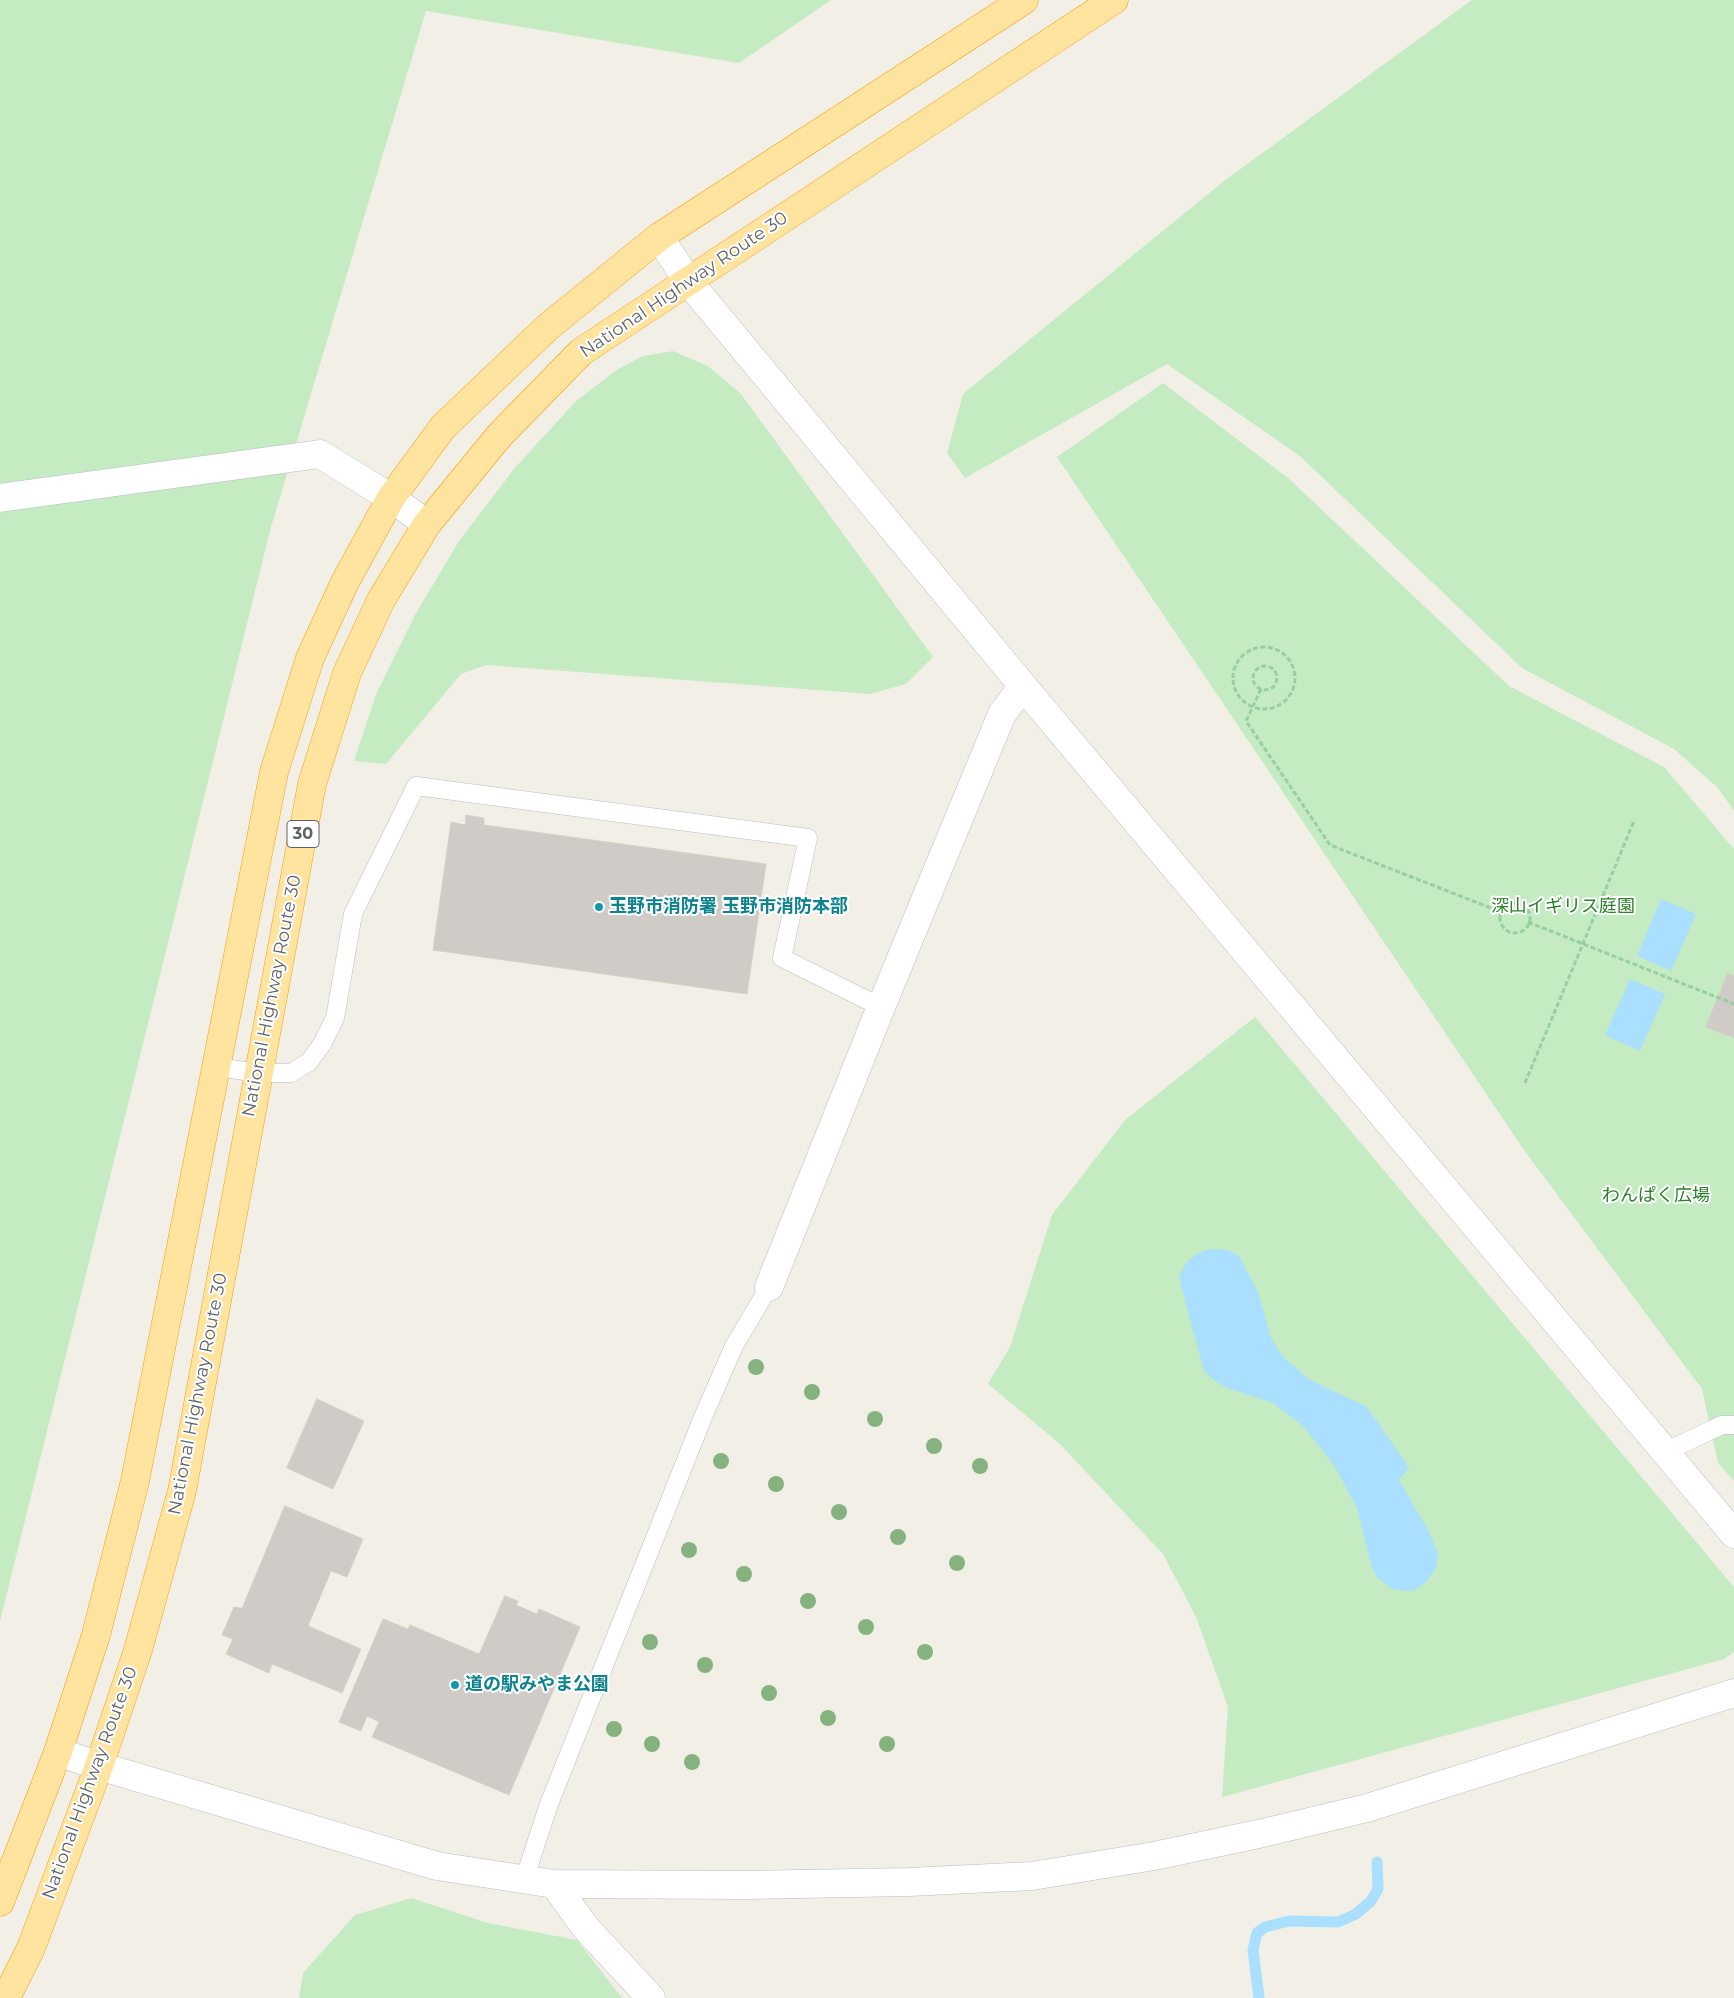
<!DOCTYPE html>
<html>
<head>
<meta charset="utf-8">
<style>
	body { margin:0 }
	canvas { display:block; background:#f2efe7 }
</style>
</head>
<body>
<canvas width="1734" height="1998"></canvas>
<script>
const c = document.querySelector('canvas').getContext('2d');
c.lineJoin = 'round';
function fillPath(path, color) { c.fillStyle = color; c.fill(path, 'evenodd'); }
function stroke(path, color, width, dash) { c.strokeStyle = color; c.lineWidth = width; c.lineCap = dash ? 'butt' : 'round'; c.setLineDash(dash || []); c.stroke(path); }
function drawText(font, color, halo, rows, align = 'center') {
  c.font = font + ' Montserrat,"Noto Sans JP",sans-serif'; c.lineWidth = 4; c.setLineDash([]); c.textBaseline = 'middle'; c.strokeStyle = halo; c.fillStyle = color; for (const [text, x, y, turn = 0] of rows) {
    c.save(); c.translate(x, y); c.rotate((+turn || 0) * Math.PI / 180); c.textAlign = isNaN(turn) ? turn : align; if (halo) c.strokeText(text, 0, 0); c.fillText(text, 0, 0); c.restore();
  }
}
fillPath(new Path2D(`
	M0 0H831L739 63 426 11 271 527 0 1621Z
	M1472 0H1734V811L1718 788 1674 749 1522 668 1300 456 1167 364 965 478 947 453 963 394 1224 181Z
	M673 351 708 366 741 394 933 657 906 684 870 694 486 665 461 674 386 764 354 761 377 692 415 615 459 541 514 469 576 401 618 369 643 356Z
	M1163 383 1288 478 1509 686 1664 767 1734 849V1481L1718 1463 1702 1389 1524 1150 1057 457Z
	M1255 1017 1734 1587V1652L1724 1659 1222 1797 1228 1707 1196 1617 1163 1554 1059 1443 988 1384 1010 1347 1052 1215 1125 1120Z
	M411 1898 488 1923 577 1940 622 1998H299L303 1973 355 1915Z`), '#c4ebc2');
fillPath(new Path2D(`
	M1661 899 1696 914 1671 971 1637 956Z
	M1630 979 1665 994 1640 1051 1605 1035Z
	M1213 1249 1228 1250 1239 1256 1258 1292 1271 1338 1283 1357 1310 1380 1367 1407 1409 1468 1399 1480 1428 1530 1438 1554 1436 1568 1426 1582 1412 1591 1392 1589 1378 1578 1372 1568 1357 1508 1334 1465 1303 1426 1273 1403 1230 1389 1216 1382 1204 1371 1179 1278C1185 1261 1194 1252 1213 1249Z`), '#aadfff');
stroke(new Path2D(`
	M1259 1998 1253 1950 1257 1933 1265 1927 1289 1921 1338 1922 1356 1914 1371 1901 1378 1889 1377 1862`), '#aadfff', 11);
const building = new Path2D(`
	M466 815 484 818V825L766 864 747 994 433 950 451 822 465 825Z
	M1728 973 1734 976V1038L1706 1027Z
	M317 1399 364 1421 333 1489 287 1468Z
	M285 1506 363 1539 347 1577 331 1571 308 1626 361 1649 342 1693 272 1664 269 1673 226 1654 233 1639 222 1635 234 1607 242 1608Z
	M505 1596 518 1601 516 1605 537 1614 539 1609 580 1627 509 1795 372 1737 379 1722 367 1716 361 1731 339 1722 383 1619 408 1629 410 1625 479 1654Z`);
fillPath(building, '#cfcbc6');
stroke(building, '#d7d0c4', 1);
const service = new Path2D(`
	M217 1067 258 1073H291L309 1062 322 1044 335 1018 353 914 416 786 808 838 782 958 881 1007
	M1665 1452 1722 1425H1734
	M524 1880 549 1804 703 1417 734 1346 769 1287`);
const minor = new Path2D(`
	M0 498 320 454 391 498 427 524`);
const tertiary = new Path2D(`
	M659 237 688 281 1023 686 1734 1534
	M769 1287 881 1007 1002 714 1023 686
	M58 1752 99 1766 437 1866 554 1884 744 1885 909 1882 1032 1876 1154 1856 1263 1833 1367 1808 1734 1693
	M554 1884 586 1928 651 1998`);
const trunk = new Path2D(`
	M0 1902 58 1752 96 1635 135 1481 274 772 310 658 345 582 391 498 443 427 549 326 659 237 1024 0
	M6 1998 31 1948 99 1766 138 1650 182 1491 312 784 347 673 381 600 427 524 499 436 581 352 1114 0`);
stroke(service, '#b9bdc1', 19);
stroke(minor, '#b9bdc1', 29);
stroke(tertiary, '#b9bdc1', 29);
stroke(trunk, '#f99a00', 29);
stroke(new Path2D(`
	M1233 678a31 31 0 1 1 62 0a31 31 0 1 1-62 0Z
	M1253 678a12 12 0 1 1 24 0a12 12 0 1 1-24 0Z
	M1261 689 1246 721 1330 845 1501 912
	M1500 918a15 15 0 1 1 30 0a15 15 0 1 1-30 0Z
	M1528 922 1734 1004
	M1525 1083 1634 821`), '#99cda5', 3, [5, 2.5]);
stroke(service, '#fff', 18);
stroke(minor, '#fff', 28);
stroke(tertiary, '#fff', 28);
stroke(trunk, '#ffe4a0', 28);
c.fillStyle = '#86b280';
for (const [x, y] of [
	[756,1367],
	[812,1392],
	[875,1419],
	[934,1446],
	[721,1461],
	[980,1466],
	[776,1484],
	[839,1512],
	[898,1537],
	[689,1550],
	[957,1563],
	[744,1574],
	[808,1601],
	[866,1627],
	[650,1642],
	[925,1652],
	[705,1665],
	[769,1693],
	[828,1718],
	[614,1729],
	[652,1744],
	[887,1744],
	[692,1762]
]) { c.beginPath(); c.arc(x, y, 8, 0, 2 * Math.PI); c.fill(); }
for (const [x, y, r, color] of [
	[599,907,5,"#0f9aa8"],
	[455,1685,5,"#0f9aa8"]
]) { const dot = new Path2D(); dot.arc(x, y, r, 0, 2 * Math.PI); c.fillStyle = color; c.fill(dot); stroke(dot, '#fff', 2); }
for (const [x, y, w] of [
	[303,834,32]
]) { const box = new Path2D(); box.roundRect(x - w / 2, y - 13.5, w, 27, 4); c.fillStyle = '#fff'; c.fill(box); stroke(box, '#5e6369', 1); }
drawText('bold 16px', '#5e6369', null, [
	["30",303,834]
]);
drawText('18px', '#5e6369', '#fff', [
	["National Highway Route 30",684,285,-34],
	["National Highway Route 30",272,996,-79],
	["National Highway Route 30",198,1394,-79],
	["National Highway Route 30",90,1783,-70]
]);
drawText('bold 18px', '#0d838f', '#fff', [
	["玉野市消防署 玉野市消防本部",609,907],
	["道の駅みやま公園",465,1685]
], 'left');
drawText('18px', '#2d812b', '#fff', [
	["深山イギリス庭園",1563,907],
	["わんぱく広場",1656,1196]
]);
</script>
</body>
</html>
